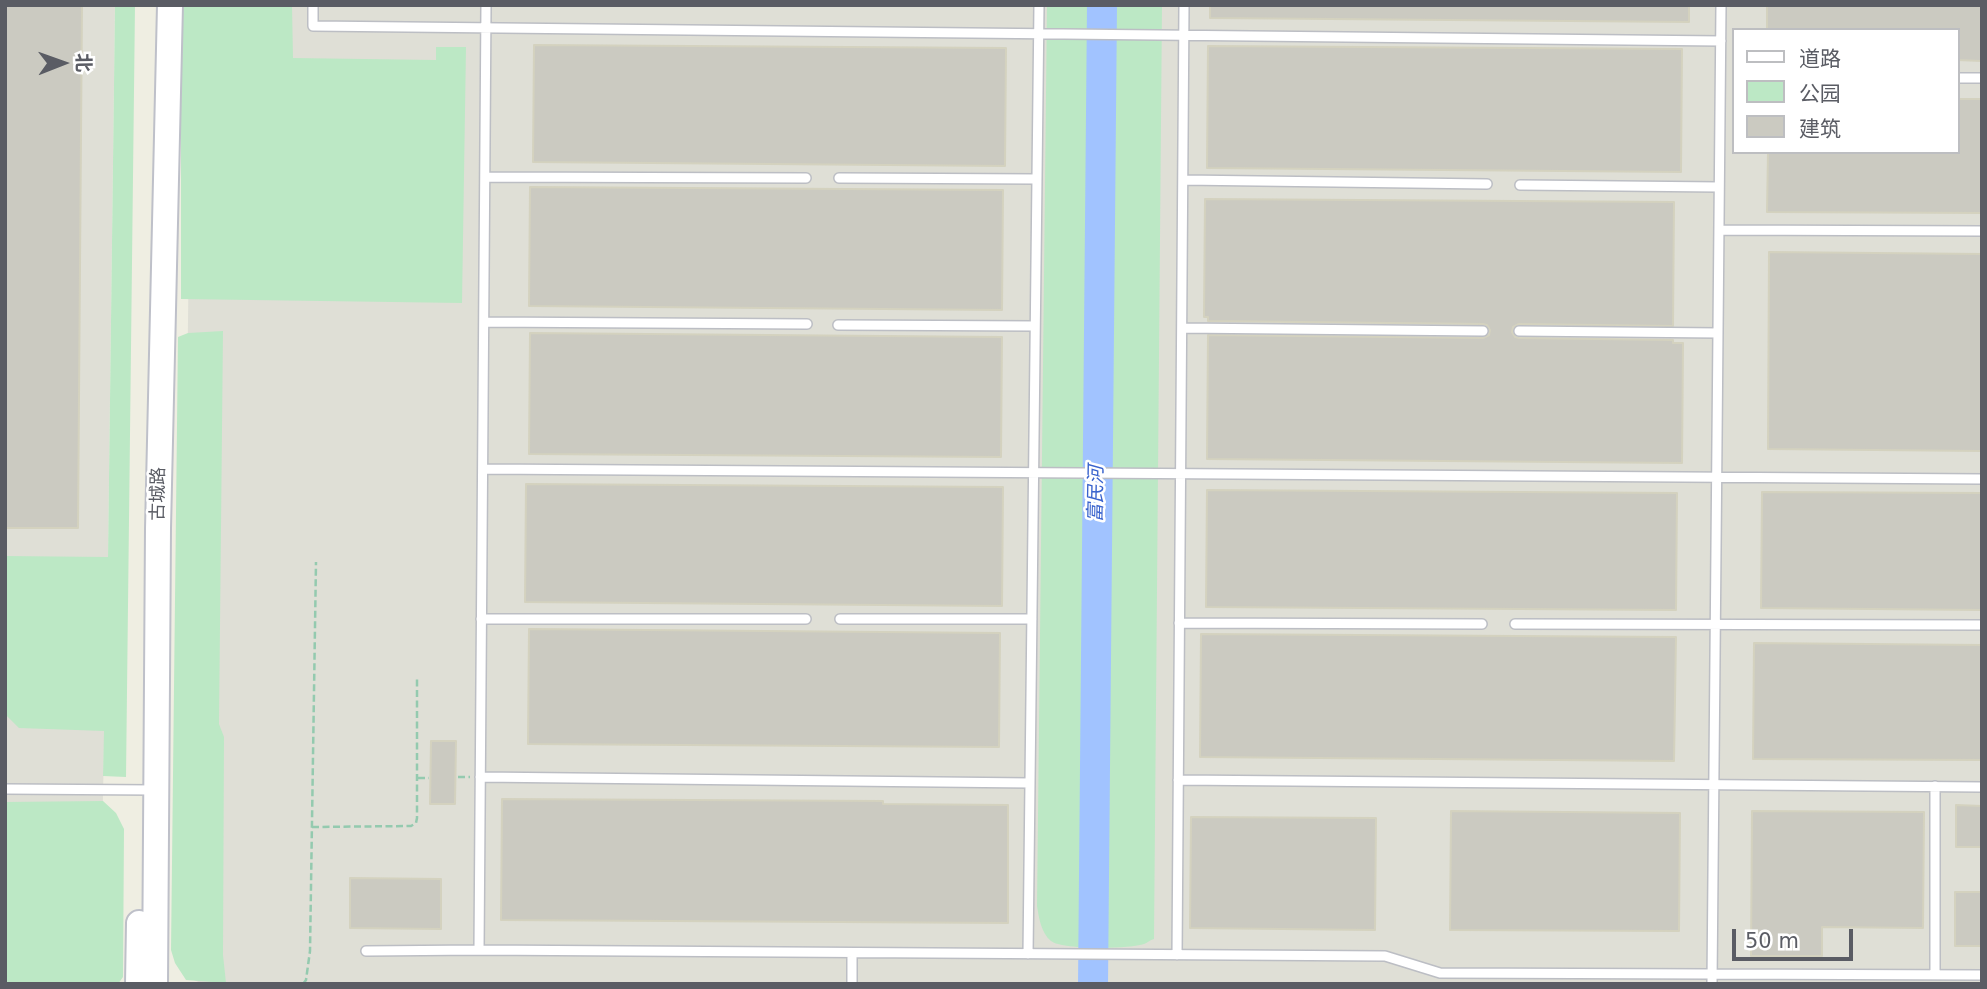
<!DOCTYPE html>
<html>
<head>
<meta charset="utf-8">
<style>
	body { margin:0 }
	#map { position:relative; width:1987px; height:989px; overflow:hidden; background:#efeee2; font-family:"DejaVu Sans","Noto Sans SC",sans-serif }
	canvas { display:block }
	.frame { position:absolute; inset:0; border:7px solid #5a5c64; pointer-events:none }
	.legend { position:absolute; left:1732px; top:28px; width:228px; height:126px; box-sizing:border-box; background:#fff; border:2px solid #bdbec1; margin:0; padding:9px 12px; list-style:none; font-size:21px; color:#5a5c64 }
	.legend li { display:flex; align-items:center; gap:14px; height:35px }
	.legend b { width:35px; border:2px solid #bdbec1 }
	.north { position:absolute; left:28px; top:28px; width:70px; height:70px; -webkit-text-stroke:5px #fff; paint-order:stroke; rotate:89deg; font-size:19px; font-weight:700; line-height:28px; text-align:center; color:#5a5c64 }
	.north::after { content:''; display:block; margin:auto; width:24px; height:32px; background:#5a5c64; clip-path:polygon(50% 0,100% 100%,50% 72%,0 100%) }
	.scale { position:absolute; left:1732px; top:929px; width:121px; height:32px; box-sizing:border-box; border:4px solid #5a5c64; border-top:0; padding-left:9px; font-size:21px; line-height:24px; white-space:nowrap; color:#5a5c64; -webkit-text-stroke:5px #fff; paint-order:stroke }
</style>
</head>
<body>
<div id="map">
<canvas width="1987" height="989"></canvas>
<div class="frame"></div>
<ul class="legend">
<li><b style="height:9px;background:#fff"></b>道路</li>
<li><b style="height:19px;background:#bce8c5"></b>公园</li>
<li><b style="height:19px;background:#cbcac1"></b>建筑</li>
</ul>
<div class="north">北</div>
<div class="scale">50 m</div>
</div>
<script>
const c = document.querySelector('canvas').getContext('2d');
c.lineJoin = 'round';
function fillPath(path, color) { c.fillStyle = color; c.fill(path, 'evenodd'); }
function stroke(path, color, width, dash) { c.strokeStyle = color; c.lineWidth = width; c.lineCap = dash ? 'butt' : 'round'; c.setLineDash(dash || []); c.stroke(path); }
function drawText(font, color, halo, rows, align = 'center') {
  c.font = font + ' "DejaVu Sans","Noto Sans SC",sans-serif'; c.lineWidth = 5; c.setLineDash([]); c.textBaseline = 'middle'; c.strokeStyle = halo; c.fillStyle = color; for (const [text, x, y, turn = 0] of rows) {
    c.save(); c.translate(x, y); c.rotate((+turn || 0) * Math.PI / 180); c.textAlign = isNaN(turn) ? turn : align; if (halo) c.strokeText(text, 0, 0); c.fillText(text, 0, 0); c.restore();
  }
}
fillPath(new Path2D(`
	M5 5H115L108 557 99 984H5Z
	M192 5H1982V984H203L194 980 180 952ZM1733 30H1957V152H1733Z`), '#dfdfd6');
fillPath(new Path2D(`
	M115 5H135L126 777 103 776 104 731 19 728 5 714V556L108 557Z
	M181 5H292L293 58 436 60V47H466L462 303 181 299Z
	M1047 5H1162L1154 939C1150 940 1147 943 1144 944 1130 949 1062 950 1051 941 1041 933 1039 918 1037 906Z
	M223 331 219 724 224 737 223 955 226 983 186 980 175 963 171 950 178 337 188 333Z
	M103 801 116 813 124 829 123 977 118 984H5V802Z`), '#bce8c5');
stroke(new Path2D(`
	M1093 984 1102 5`), '#a1c3ff', 30);
const building = new Path2D(`
	M5 5H82L78 528H5Z
	M1210 5H1689V22L1210 18Z
	M1767 5H1982V61L1957 60V30H1767Z
	M534 45 1006 48 1005 166 533 162Z
	M1208 46 1682 49 1681 172 1207 168Z
	M1957 99H1982V213L1767 212 1768 152H1957Z
	M530 187 1003 190 1002 310 529 306Z
	M1205 199 1674 202 1673 326 1519 324 1513 327 1512 332 1515 337 1519 338 1673 340V343H1683L1682 463 1207 459 1208 335 1483 338 1489 335 1490 330 1487 325 1483 324 1208 321V317H1204Z
	M1769 252 1982 254V451L1768 449Z
	M530 333 1002 337 1001 457 529 454Z
	M526 484 1003 487 1002 606 525 602Z
	M1207 490 1677 493 1676 610 1206 607Z
	M1762 492 1982 493V610L1761 608Z
	M529 629 1000 633 999 747 528 744Z
	M1201 634 1676 637 1674 761 1200 757Z
	M1754 643 1982 645V760L1753 759Z
	M431 741H456L455 804H430Z
	M502 799 883 801V804L1008 805V923L501 920Z
	M1956 805 1982 806V847H1956Z
	M1451 811 1680 813 1679 931 1450 930Z
	M1752 811 1924 812 1923 928 1822 927V956H1751Z
	M1191 817 1376 818 1375 930 1190 928Z
	M350 878 441 879V929L350 928Z
	M1955 892H1982V946H1955Z`);
fillPath(building, '#cbcac1');
stroke(building, '#d4d2bf', 2);
const service = new Path2D(`
	M313 5V26L1721 41
	M486 5 479 950 1385 956 1440 973 1982 975
	M1957 78H1982
	M485 177 806 178
	M839 178 1037 179
	M1183 180 1487 184
	M1520 185 1719 187
	M1719 230 1982 231
	M484 322 807 324
	M838 325 1035 326
	M1182 328 1483 331
	M1519 331 1718 333
	M483 469 1982 479
	M481 619H806
	M840 619H1032
	M1179 623 1482 624
	M1515 624 1982 625
	M480 777 1030 783
	M1178 780 1982 787
	M1935 786V975
	M5 789 155 790
	M366 951 479 950
	M1028 954 1039 5
	M1177 955 1184 5
	M1712 983 1721 5
	M852 984V953`);
const secondary = new Path2D(`
	M138 984 139 923
	M155 984 158 528 170 5`);
stroke(service, '#bcbec4', 12);
stroke(secondary, '#bec0c9', 28);
stroke(new Path2D(`
	M458 777H470
	M418 778H429
	M312 827 411 826 416 823 417 818V677
	M303 984 306 980 310 951 316 562`), '#94caaf', 2.5, [7, 3.5]);
stroke(service, '#fff', 9);
stroke(secondary, '#fff', 24);
drawText('18px', '#5a5c64', '#fff', [
	["古城路",159,494,-89]
]);
drawText('italic 19px', '#3963cd', '#fff', [
	["富民河",1097,494,-89]
]);
</script>
</body>
</html>
